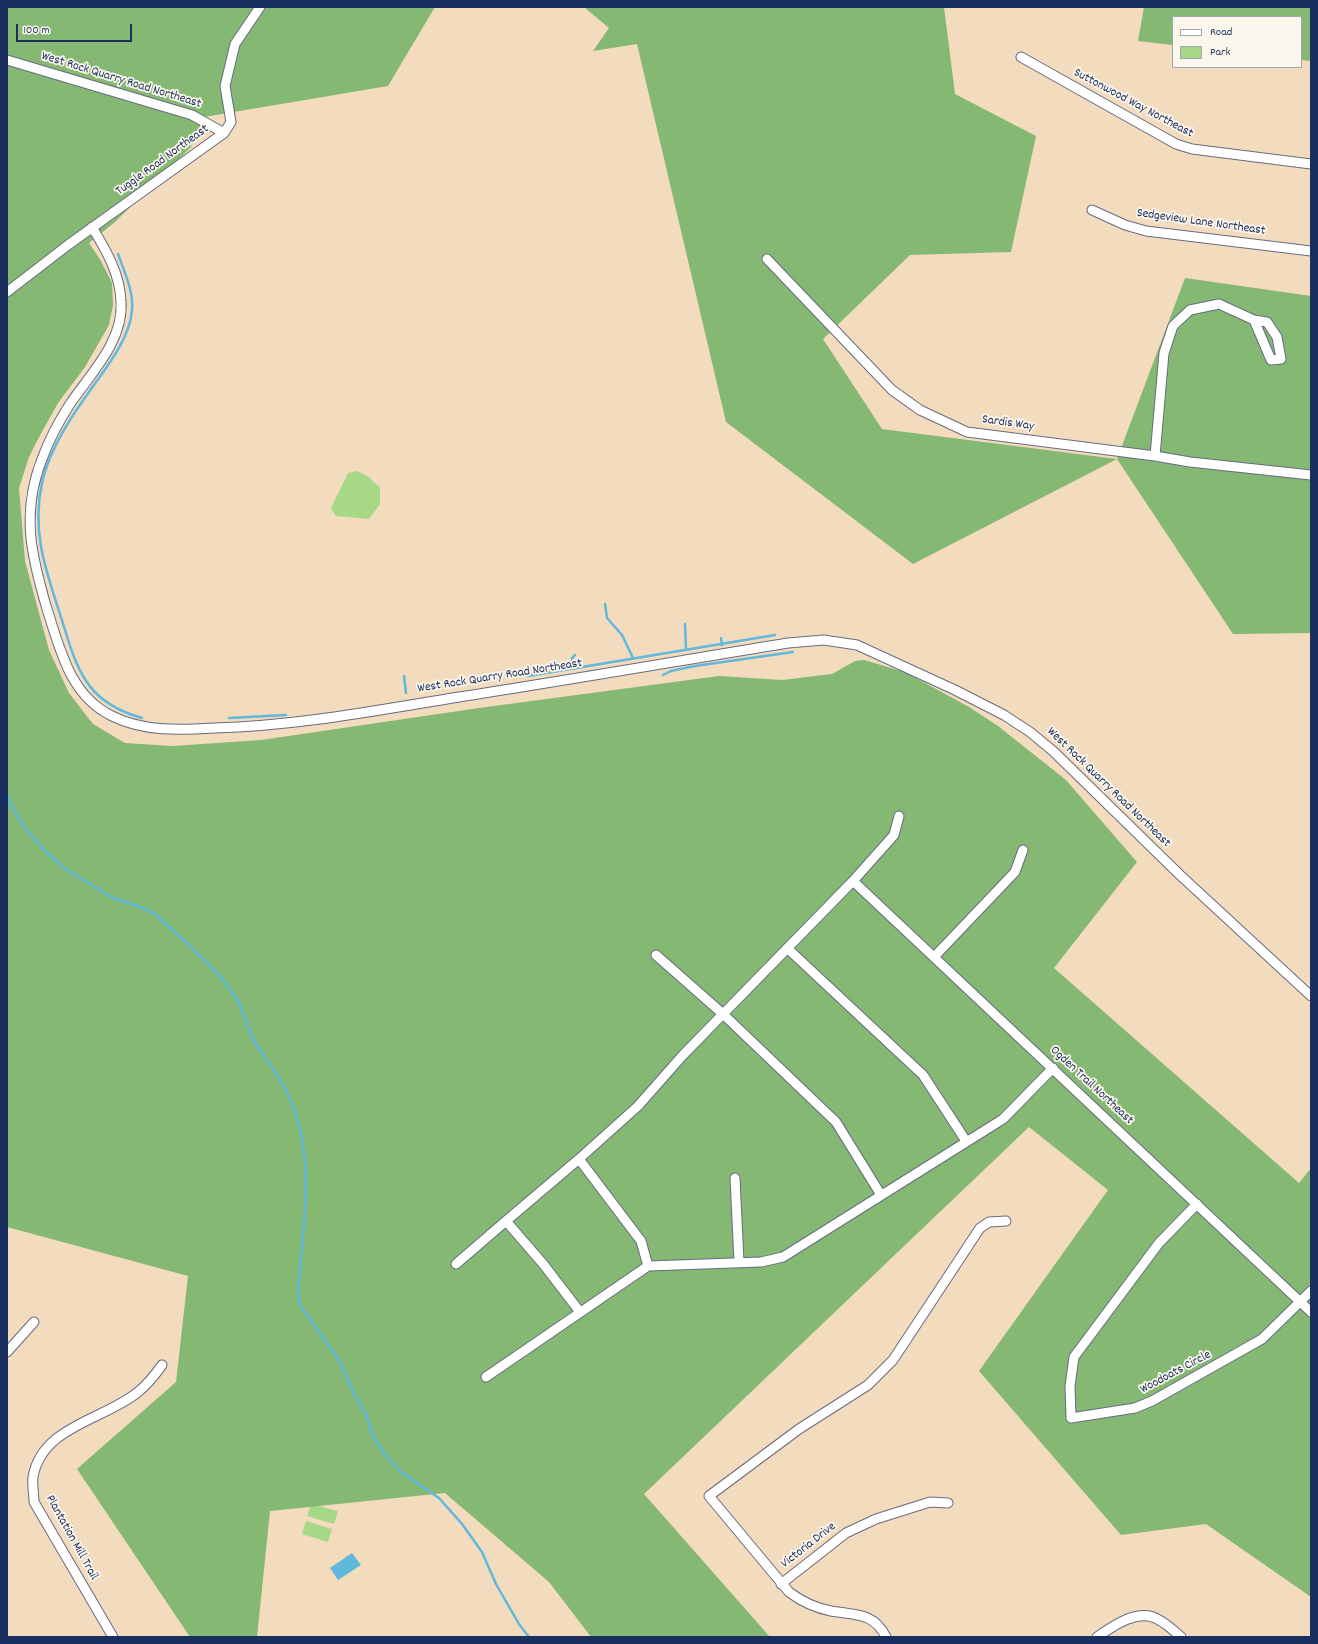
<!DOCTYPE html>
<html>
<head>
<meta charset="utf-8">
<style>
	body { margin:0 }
	#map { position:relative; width:1318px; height:1644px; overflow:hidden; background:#f3dbbe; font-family:Dekko,sans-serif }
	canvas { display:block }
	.frame { position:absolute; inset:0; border:8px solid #1b2f5e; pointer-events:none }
	.legend { position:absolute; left:1172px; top:16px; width:130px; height:52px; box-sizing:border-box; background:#fbf7ec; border:1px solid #a1a7b3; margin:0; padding:5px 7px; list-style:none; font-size:12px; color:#1b2f5e }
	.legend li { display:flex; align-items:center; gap:8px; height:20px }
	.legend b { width:20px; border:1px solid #a1a7b3 }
	.scale { position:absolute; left:16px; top:24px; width:116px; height:18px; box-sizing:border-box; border:2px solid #1b2f5e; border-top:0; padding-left:5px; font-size:12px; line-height:14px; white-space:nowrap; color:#1b2f5e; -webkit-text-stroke:3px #fbf7ec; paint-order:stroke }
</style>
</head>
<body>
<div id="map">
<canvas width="1318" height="1644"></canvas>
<div class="frame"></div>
<ul class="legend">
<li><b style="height:5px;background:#fff"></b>Road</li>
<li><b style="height:11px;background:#a7d886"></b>Park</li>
</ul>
<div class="scale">100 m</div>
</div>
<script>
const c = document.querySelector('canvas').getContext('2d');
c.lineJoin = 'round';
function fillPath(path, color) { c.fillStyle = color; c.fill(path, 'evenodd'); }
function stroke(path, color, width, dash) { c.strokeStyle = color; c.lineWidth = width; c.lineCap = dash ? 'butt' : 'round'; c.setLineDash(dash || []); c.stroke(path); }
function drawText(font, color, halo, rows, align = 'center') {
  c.font = font + ' Dekko,sans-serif'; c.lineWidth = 3.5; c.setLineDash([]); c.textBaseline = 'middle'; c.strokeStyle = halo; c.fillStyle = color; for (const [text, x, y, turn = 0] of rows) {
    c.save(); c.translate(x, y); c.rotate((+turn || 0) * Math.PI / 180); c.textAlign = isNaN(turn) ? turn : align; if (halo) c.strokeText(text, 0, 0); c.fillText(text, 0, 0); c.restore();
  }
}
fillPath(new Path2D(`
	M357 471 369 477 380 488V504L369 519 336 516 331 508 348 473Z
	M311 1504 338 1511 334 1524 307 1516Z
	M306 1521 332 1529 328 1542 302 1534Z`), '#a7d886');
fillPath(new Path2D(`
	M7 7H435L388 86 204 117 191 147 115 222 89 243 101 261 112 283 113 305 109 325 85 367 58 403 38 439 29 457 19 488 25 561 49 650 69 693 93 724 125 743 172 746 261 740 479 708 719 676 782 680 832 674 855 661 864 660 905 672 969 707 998 726 1066 780 1137 862 1054 968 1299 1183 1311 1168V1597L1206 1524 1121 1535 979 1371 1108 1190 1029 1127 644 1494 770 1637H591L549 1582 445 1493 270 1511 257 1637H190L77 1469 176 1382 188 1276 7 1227Z
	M584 7H944L955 94 1036 136 1011 252 910 255 823 339 882 429 1117 459 1185 278 1311 296V633L1233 634 1117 459 913 564 726 422 637 44 593 51 609 28Z
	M1144 7H1311V61L1301 60V17H1173V45L1138 41Z`), '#85b873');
fillPath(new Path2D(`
	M352 1553 361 1565 338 1580 330 1568Z`), '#60b8dd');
stroke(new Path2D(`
	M118 254C124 271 134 292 132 310 130 342 99 376 82 402 65 426 48 455 42 483 30 538 50 580 65 630 79 677 92 704 142 718
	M605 604 607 618 622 635 633 658
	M685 624 686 650
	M721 638 722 645
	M574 669 572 658 575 655
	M663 675 671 671 695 666 793 652
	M404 676 406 693
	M528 676 775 635
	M229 718 286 715
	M7 794 12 807 24 827 47 853 64 868 113 898 146 909 156 915C184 941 215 966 236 998 245 1012 247 1029 255 1042 267 1061 281 1078 290 1099 317 1160 302 1230 298 1294L300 1305 340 1362 354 1394 366 1414 373 1436 385 1455 401 1472 439 1498 462 1524 482 1552 496 1584 519 1624 529 1637`), '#60b8dd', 2.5);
const minor = new Path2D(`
	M1021 57 1176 144 1192 149 1311 164
	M7 60 192 115 224 133
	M1092 210 1125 225 1146 231 1311 251
	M92 227C106 250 120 274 121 301 124 341 91 373 70 404 59 421 49 440 42 459 21 513 31 555 47 609 60 649 70 696 112 716 144 732 180 730 215 728 297 726 378 710 459 697 569 680 678 661 788 643L824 640 857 645 955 690 1004 715 1030 732 1053 751 1180 875 1311 996
	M767 259 892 390 920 410 967 432 1155 456 1190 462 1311 475
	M7 292 68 245 224 133 231 122 225 86 235 44 260 7
	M1155 456 1164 353 1173 326 1190 310 1219 304 1254 320 1271 360 1281 359 1277 337 1267 322 1254 320
	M853 881 1311 1312
	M787 948 923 1075 966 1141
	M656 955 723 1014 836 1122 881 1195
	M934 957 1015 872 1023 850
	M579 1159 638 1106 683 1055 853 881 894 835 899 816
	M735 1178 739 1262
	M1197 1204 1159 1243 1074 1357 1070 1386 1071 1418 1135 1408 1152 1401 1262 1339 1311 1291
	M506 1221 579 1159 641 1241 648 1266
	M456 1264 506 1221 544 1265 580 1312
	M7 1352 34 1322
	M486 1377 648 1266 761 1262 783 1257 1003 1119 1053 1068
	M781 1584 846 1533 876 1519 930 1502 948 1503
	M113 1637 34 1502C34 1494 32 1485 33 1477 42 1426 104 1420 138 1392 148 1384 155 1375 162 1365
	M886 1637C874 1612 854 1615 831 1611 815 1608 801 1601 789 1592L709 1496 799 1429 868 1385 893 1360 980 1228 989 1222 1006 1221
	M1097 1637C1113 1626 1139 1607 1159 1620 1167 1624 1174 1631 1181 1637`);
stroke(minor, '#676b80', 11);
stroke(minor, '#fff', 9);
drawText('13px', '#1b2f5e', '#fbf7ec', [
	["West Rock Quarry Road Northeast",121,81,17],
	["Suttonwood Way Northeast",1133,104,28],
	["Tuggle Road Northeast",163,161,-36],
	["Sedgeview Lane Northeast",1201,223,8],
	["Sardis Way",1008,424,8],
	["West Rock Quarry Road Northeast",500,677,-9],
	["West Rock Quarry Road Northeast",1108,788,44],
	["Ogden Trail Northeast",1091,1086,43],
	["Woodoats Circle",1176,1373,-28],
	["Plantation Mill Trail",71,1538,61],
	["Victoria Drive",809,1546,-38]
]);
</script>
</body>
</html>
